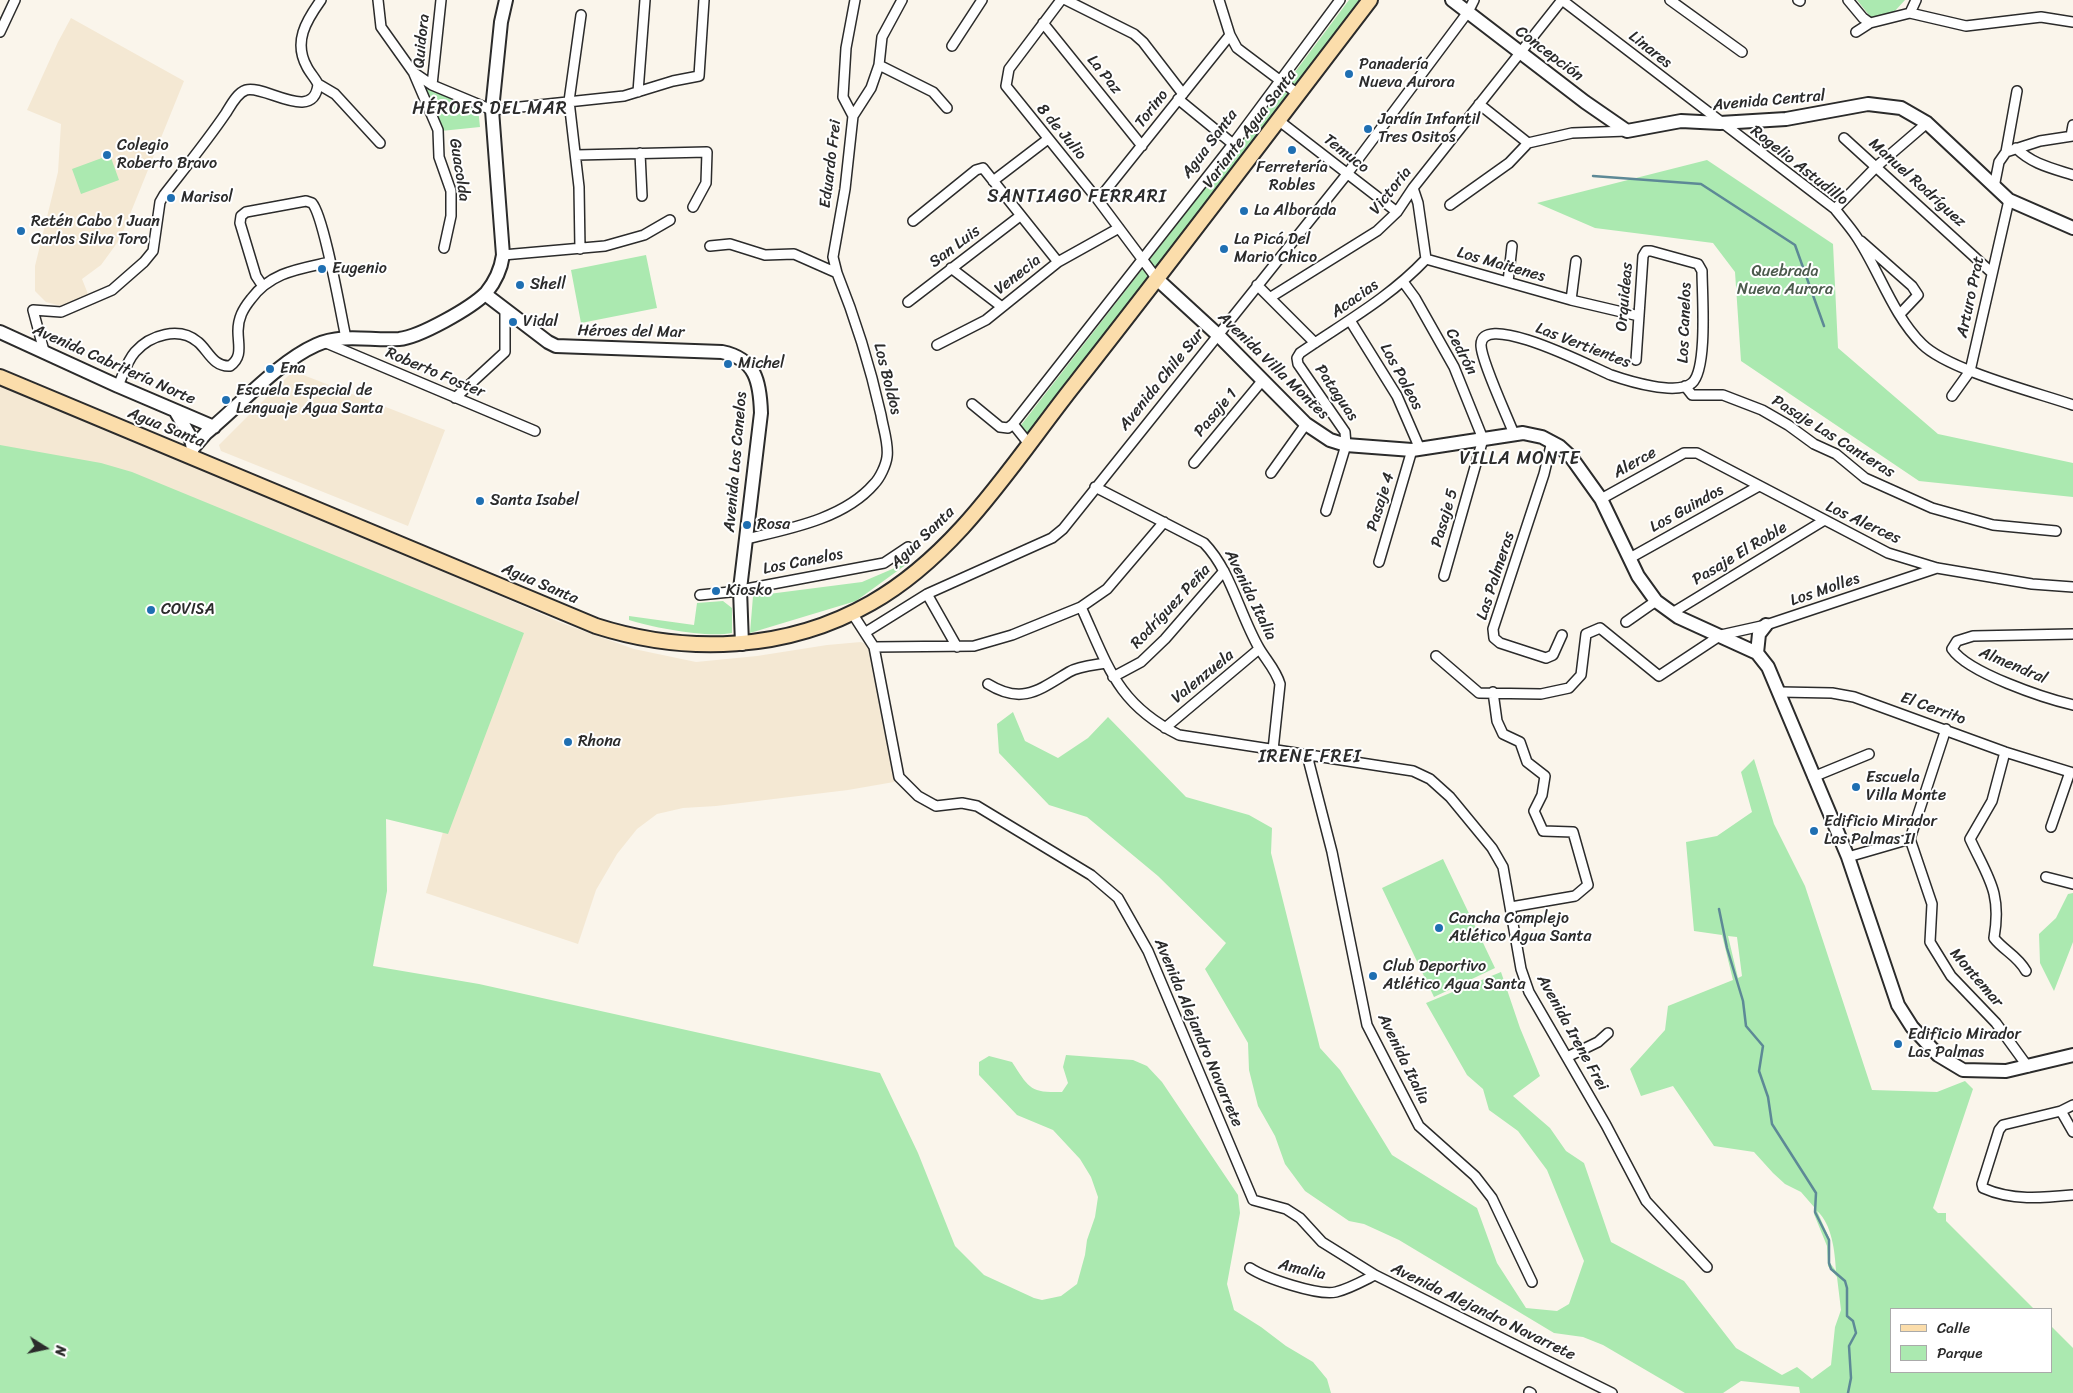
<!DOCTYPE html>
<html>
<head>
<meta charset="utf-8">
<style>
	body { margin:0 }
	#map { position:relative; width:2073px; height:1393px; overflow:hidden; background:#faf5eb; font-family:Sriracha,sans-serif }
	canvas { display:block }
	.legend { position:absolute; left:1890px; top:1308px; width:162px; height:65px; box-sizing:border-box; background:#fff; border:1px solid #aaa; margin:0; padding:6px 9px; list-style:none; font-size:15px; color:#2b2b2b }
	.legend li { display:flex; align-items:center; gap:10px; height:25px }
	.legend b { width:25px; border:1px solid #aaa }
	.north { position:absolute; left:20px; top:1323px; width:50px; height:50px; -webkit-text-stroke:4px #fff; paint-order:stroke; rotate:100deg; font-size:14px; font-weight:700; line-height:20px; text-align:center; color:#2b2b2b }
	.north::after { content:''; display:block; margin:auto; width:18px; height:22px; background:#2b2b2b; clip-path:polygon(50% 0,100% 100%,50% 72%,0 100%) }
</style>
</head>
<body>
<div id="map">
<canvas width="2073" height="1393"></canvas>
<ul class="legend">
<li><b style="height:6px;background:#fbddab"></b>Calle</li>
<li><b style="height:14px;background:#abe9b0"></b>Parque</li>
</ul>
<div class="north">N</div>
</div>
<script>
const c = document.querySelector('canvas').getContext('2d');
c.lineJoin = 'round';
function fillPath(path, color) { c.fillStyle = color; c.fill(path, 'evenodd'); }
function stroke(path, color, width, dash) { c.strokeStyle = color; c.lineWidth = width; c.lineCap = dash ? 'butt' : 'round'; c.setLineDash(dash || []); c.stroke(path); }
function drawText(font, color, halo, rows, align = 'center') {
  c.font = font + ' Sriracha,sans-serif'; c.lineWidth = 4; c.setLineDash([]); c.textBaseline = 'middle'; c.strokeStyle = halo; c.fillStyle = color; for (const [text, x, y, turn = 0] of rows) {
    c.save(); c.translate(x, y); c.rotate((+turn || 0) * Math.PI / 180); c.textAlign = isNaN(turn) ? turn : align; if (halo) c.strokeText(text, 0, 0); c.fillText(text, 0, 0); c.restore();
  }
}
fillPath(new Path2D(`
	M71 18 184 81 120 239 101 265 82 279 88 294 66 307 46 302 35 291V266L58 172 61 124 27 110 58 42Z
	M293 371 445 430 408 526 221 451 219 445Z
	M0 382 358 534 564 624 634 649 696 662 757 656 827 645 861 642 868 645 894 782 848 790 716 806 683 808 657 814 637 829 617 854 596 890 578 944 426 893 475 717 0 646Z`), '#f4e8d3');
fillPath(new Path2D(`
	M1349 0H1368L1028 446 1018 429 1283 88Z
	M1857 0H1905L1894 12 1872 19Z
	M422 83 437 92 478 108 480 127 441 131 438 116Z
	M110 155 119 180 81 194 72 169Z
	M1707 160 1833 244 1838 348 1938 434 2073 463V497L1919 481 1741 361 1735 272 1713 243 1595 228 1537 203Z
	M646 255 657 308 581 323 571 270Z
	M0 445 101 463 132 472 524 633 448 834 386 819 387 891 373 966 479 984 880 1073 918 1153 955 1246 984 1275 1034 1298 1042 1300 1061 1296 1077 1284 1085 1255 1087 1240 1095 1217 1098 1197 1091 1177 1080 1159 1053 1130 1017 1115 979 1075V1062L989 1056 1012 1062C1029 1088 1030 1093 1062 1092L1068 1083 1063 1067 1066 1055 1133 1060 1147 1066 1162 1082 1238 1195 1240 1213 1227 1284 1234 1310 1261 1327 1286 1346 1313 1362 1327 1379 1331 1393H0Z
	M911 561 856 601 750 633 753 596 862 582Z
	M723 601 732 608V633C707 638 655 628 629 620V616L694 625 697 603Z
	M1013 712 1025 741 1058 758 1088 738 1108 717 1186 797 1249 815 1272 828 1271 853 1320 1048 1340 1070 1392 1155 1477 1208 1497 1263 1526 1308 1557 1311 1569 1304 1584 1261 1547 1170 1518 1131 1489 1110 1483 1089 1467 1075 1426 1003 1501 972 1520 1028 1540 1076 1513 1096 1550 1128 1566 1151 1584 1163 1611 1242 1684 1281 1736 1348 1782 1375 1797 1367 1812 1379 1831 1365 1835 1327 1841 1310 1837 1277 1828 1266 1827 1246 1814 1214V1207L1801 1192 1785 1184 1773 1173 1754 1152 1714 1146 1673 1086 1641 1096 1630 1069 1665 1030 1668 1006 1733 980 1722 935 1694 931 1686 842 1717 836 1752 812 1741 772 1754 759 1774 824 1805 886 1872 1090 1937 1092 1965 1081 1973 1089 1933 1208 1938 1213H1946V1221L2034 1309H1892V1372H2052V1327L2073 1348V1393H1800L1799 1387 1741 1381 1723 1393H1685L1603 1345 1583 1337 1554 1333 1399 1240 1364 1224 1349 1221 1305 1191 1285 1164 1275 1136 1258 1106 1249 1070 1248 1043 1205 969 1226 943 1158 876 1087 817 1049 805 999 753 997 724ZM1728 936 1737 937 1742 976 1738 978ZM1817 1211C1832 1224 1835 1252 1836 1271L1830 1263V1240Z
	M1443 859 1495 968 1434 997 1382 888Z
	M2073 893V942L2054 991 2040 963 2039 934 2056 918 2068 894Z`), '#abe9b0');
stroke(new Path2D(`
	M1593 176 1701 184 1795 245 1824 326
	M1719 909 1727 948 1743 1001 1746 1026 1763 1046 1759 1071 1768 1097 1772 1124 1816 1193 1815 1212 1829 1240V1263L1831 1269 1845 1281 1847 1288V1316L1853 1321 1856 1333 1849 1346 1851 1378 1848 1393`), '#5d8996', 2.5);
const street = new Path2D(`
	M378 0 381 27 413 72 432 85 492 110 624 96 673 81 699 76 704 0
	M1061 0 1009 69 1006 86 1098 200 1157 279
	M1066 0 1134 34 1143 42 1183 94
	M1219 0 1230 35 1237 48 1298 94
	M1562 0 1835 209C1842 218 1850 227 1856 236 1879 270 1892 314 1922 344 1948 370 2035 392 2073 405
	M1670 0 1742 52
	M1798 0 1800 1
	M1848 0 1863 18 1870 23 1910 13 1966 26 2041 17 2073 22
	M1910 13 1916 0
	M1043 23 1142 146
	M0 32 15 0
	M1856 32 1870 23
	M952 46 982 0
	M879 65 933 92 947 108
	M414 74 438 130 439 157 451 191V216L444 248
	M318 84 335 94 380 143
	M432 85 441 0
	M638 92 645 0
	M1178 99 1233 144
	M1479 104 1528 143
	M853 116 871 88 879 65 882 37 902 0
	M1278 120 1397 212
	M2071 136 2073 125
	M1844 138 1991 272
	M2016 148C2032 164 2051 168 2073 175
	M2006 152 2040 141 2073 136
	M640 153 642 196
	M576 155 707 152 706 183 693 207
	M993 181 1048 139
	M1994 187 1999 162 2006 152 2017 91
	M1413 188 1418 203 1426 259
	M1098 200 1230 35
	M1450 205 1509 163 1528 143 1572 133 1627 131
	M1835 209 1877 166 1927 123
	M913 221 976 170 983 168 1058 262
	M1861 241 1912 286 1918 295 1900 314
	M710 246 730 244 765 255 794 254 837 273C856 320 870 366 881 415 883 428 889 444 887 457 886 465 880 478 874 484 844 519 788 529 746 539
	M580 249 579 187 569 101 581 15
	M503 255 605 246 644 235 670 220
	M1426 259 1571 300 1639 316
	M951 268 1002 307
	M837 273 833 257 845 189 853 116 843 97 846 48 855 0
	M1508 282 1512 246
	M1404 283 1415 298 1454 367 1483 439 1444 576
	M262 285 256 276 240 223 241 216 246 212 306 201 312 203C324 216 341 315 346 338
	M1257 285 1315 343
	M1271 297 1377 231 1397 212 1413 188 1562 0
	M1571 300 1576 261
	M908 302 1020 216
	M1351 322 1397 396 1420 449
	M324 342 535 431
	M937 345 986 320 1058 262 1119 228
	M44 351 33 310 61 312 112 290 144 262 153 251 160 202 164 195C185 168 207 141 226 113 231 105 237 93 246 90 264 84 314 124 318 84 315 78 310 73 307 67 293 42 306 21 321 0
	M118 386C123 375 127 361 135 352 150 335 179 326 198 342 208 350 213 367 230 366 243 357 238 345 238 331 238 318 243 309 251 299 271 272 299 269 330 262
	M1685 386 1692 395H1723L1762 410 1788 425 1814 444 1836 454 1865 478 1932 508 1993 525 2056 531
	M1952 396 1970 371 2009 200
	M455 398 505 352V311
	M972 404 1000 427 1008 428 1013 424 1233 144 1340 0
	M1013 424 1029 444
	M1514 434C1507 416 1481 360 1481 345 1481 309 1598 370 1611 375 1628 381 1677 396 1692 383 1708 369 1702 292 1702 271L1698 264 1651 251H1646L1643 256 1636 360
	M1552 441 1544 474 1493 629 1494 638 1500 643 1546 658 1553 655 1562 635
	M1194 463 1262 381
	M1271 473 1306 424
	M1095 487 1204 543C1231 571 1239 613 1259 648 1266 660 1276 670 1280 684L1273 750
	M1601 499 1684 453H1697L1888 553 1937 568 2032 584 2073 587
	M1326 511 1346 445 1345 432 1298 364 1297 358 1300 353C1345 322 1388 299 1426 259
	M1630 558 1759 486
	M1379 562 1412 450
	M927 594 957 647
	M700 595 730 592 884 563 908 547
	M1081 607C1108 666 1117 704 1179 735L1413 771 1430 779 1450 797 1492 848 1503 867 1521 969 1529 992 1606 1125 1646 1201 1707 1267
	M852 613 874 647 899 777 918 796 936 806 962 803 977 806 1091 875 1118 898 1148 951 1253 1200 1286 1209 1300 1218 1322 1242 1375 1275 1612 1393
	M1672 613 1823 521
	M1626 622 1656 601
	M866 632 927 594 1052 538 1063 529 1347 174 1468 12 1474 0
	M2073 634 1973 636 1957 641 1952 649C1968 673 2044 698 2073 705
	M874 647 974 646 1012 635 1081 607 1107 589 1164 522
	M1436 656 1479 693 1541 694 1569 688 1581 675 1586 634 1600 628 1659 676 1721 635 1766 625 1937 568
	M1113 677 1141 662 1165 639 1224 571
	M988 684C1022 705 1039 690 1069 672 1079 666 1095 665 1106 663
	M1493 692 1497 721 1503 734 1520 742 1527 762 1545 776 1542 795 1534 811 1543 831 1573 832 1588 885 1575 896 1511 907
	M1780 692 1832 693 1854 697 2005 752 2073 773
	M1165 728 1259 649
	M1946 729 1910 839 1932 904 1930 942 1951 976 1996 1023 2028 1067
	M2005 752 1992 801 1970 839C1988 878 2002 892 1994 938 2004 951 2017 955 2026 971
	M1307 755 1332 852 1367 1025 1419 1126 1475 1176 1492 1198 1532 1282
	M1813 777 1869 754
	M2051 827 2070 772
	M1848 857 1910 839
	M2046 877 2073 884
	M1567 1057 1598 1042 1608 1033
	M2061 1111 2073 1105
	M2073 1132 2061 1111 2003 1125 1999 1130 1982 1184 1983 1188C2012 1201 2042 1198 2073 1195
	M1250 1268C1265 1278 1318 1296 1336 1292 1349 1289 1363 1281 1375 1275
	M1529 1392 1531 1393`);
const secondary = new Path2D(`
	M1452 0 1585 102 1627 131 1681 121 1720 123 1786 119 1868 104 1901 108 1927 123 2009 200 2073 228
	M1157 279 1218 335 1306 424 1330 440 1346 445 1412 450 1523 433 1542 437 1559 446 1571 457 1601 499 1638 576 1656 601 1678 617 1757 653 1768 667 1848 857 1898 1005 1912 1027 1938 1055 1963 1070 2006 1071 2073 1055
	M485 294 548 342 556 346 722 352C756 359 760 382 761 413L740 589 742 644
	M0 332 118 386 214 427
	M176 412 190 436 193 448
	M190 456 193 448 206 433C239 406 278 362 316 345 343 333 370 341 399 339 420 337 471 308 486 293 495 282 501 269 503 255L492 110 501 22 506 0
	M1757 653 1759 634 1766 625`);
const primary = new Path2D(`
	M0 377 596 626C687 655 787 651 871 603 959 553 1014 461 1075 384 1175 257 1272 128 1370 0`);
stroke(street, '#2b2b2b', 12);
stroke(secondary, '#2b2b2b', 16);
stroke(primary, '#2b2b2b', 18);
stroke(street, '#fff', 9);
stroke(secondary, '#fff', 12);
stroke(primary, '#fbddab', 14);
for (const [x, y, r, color] of [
	[1349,74,5,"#1f6fb2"],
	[1368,129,5,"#1f6fb2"],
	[1292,150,5,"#1f6fb2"],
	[107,155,5,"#1f6fb2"],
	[171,198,5,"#1f6fb2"],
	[1244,211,5,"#1f6fb2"],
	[21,231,5,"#1f6fb2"],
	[1224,249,5,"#1f6fb2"],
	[322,269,5,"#1f6fb2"],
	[520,285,5,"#1f6fb2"],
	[513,322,5,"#1f6fb2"],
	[728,364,5,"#1f6fb2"],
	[270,369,5,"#1f6fb2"],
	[226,400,5,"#1f6fb2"],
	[480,501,5,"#1f6fb2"],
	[747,525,5,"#1f6fb2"],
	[716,591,5,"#1f6fb2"],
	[151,610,5,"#1f6fb2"],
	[568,742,5,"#1f6fb2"],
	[1856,787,5,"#1f6fb2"],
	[1814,831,5,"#1f6fb2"],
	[1439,928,5,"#1f6fb2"],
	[1373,976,5,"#1f6fb2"],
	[1898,1044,5,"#1f6fb2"]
]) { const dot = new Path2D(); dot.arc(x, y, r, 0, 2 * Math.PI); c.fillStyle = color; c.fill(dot); stroke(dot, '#fff', 2); }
drawText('16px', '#2b2b2b', '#fff', [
	["Quidora",422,41,-84],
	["Linares",1650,50,38],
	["Concepción",1549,54,37],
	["La Paz",1104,75,51],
	["Avenida Central",1769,101,-5],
	["Torino",1152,109,-52],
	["Variante Agua Santa",1250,129,-53],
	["8 de Julio",1061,132,50],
	["Agua Santa",1210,144,-53],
	["Temuco",1346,154,38],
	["Eduardo Frei",831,164,-83],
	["Rogelio Astudillo",1799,166,38],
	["Guacolda",459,170,81],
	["Manuel Rodríguez",1917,183,42],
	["Victoria",1391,191,-51],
	["San Luis",955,247,-37],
	["Los Maitenes",1501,265,16],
	["Venecia",1018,275,-38],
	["Orquideas",1625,297,-85],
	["Arturo Prat",1971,297,-78],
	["Acacias",1355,299,-35],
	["Los Canelos",1685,323,-88],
	["Héroes del Mar",631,332,1],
	["Las Vertientes",1583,346,21],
	["Cedrón",1461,352,63],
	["Avenida Cabritería Norte",114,365,24],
	["Avenida Villa Montes",1273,366,44],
	["Roberto Foster",435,373,23],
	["Los Poleos",1401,377,62],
	["Los Boldos",887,379,76],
	["Avenida Chile Sur",1162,380,-51],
	["Pataguas",1336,393,56],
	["Pasaje 1",1216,413,-50],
	["Agua Santa",166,428,22],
	["Pasaje Las Canteras",1833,437,32],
	["Avenida Los Canelos",736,462,-85],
	["Alerce",1635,463,-29],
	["Pasaje 4",1381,502,-73],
	["Los Guindos",1687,509,-29],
	["Pasaje 5",1445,518,-74],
	["Los Alerces",1863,523,25],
	["Agua Santa",923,538,-44],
	["Pasaje El Roble",1740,554,-31],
	["Los Canelos",803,562,-11],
	["Las Palmeras",1496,576,-72],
	["Agua Santa",540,584,23],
	["Los Molles",1825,590,-19],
	["Avenida Italia",1250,595,64],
	["Rodríguez Peña",1171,607,-47],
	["Almendral",2013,666,23],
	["Valenzuela",1203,677,-39],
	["El Cerrito",1933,709,20],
	["Montemar",1976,978,49],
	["Avenida Alejandro Navarrete",1198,1033,67],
	["Avenida Irene Frei",1572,1033,61],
	["Avenida Italia",1403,1059,64],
	["Amalia",1302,1270,13],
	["Avenida Alejandro Navarrete",1483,1312,26]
]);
drawText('16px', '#2b2b2b', '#fff', [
	["Panadería",1359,65],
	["Nueva Aurora",1359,83],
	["Jardín Infantil",1378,120],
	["Tres Ositos",1378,138],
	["Colegio",117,146],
	["Roberto Bravo",117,164],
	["Ferretería",1292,168,"center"],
	["Robles",1292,186,"center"],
	["Marisol",181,198],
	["La Alborada",1254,211],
	["Retén Cabo 1 Juan",31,222],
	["Carlos Silva Toro",31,240],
	["La Picá Del",1234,240],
	["Mario Chico",1234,258],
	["Eugenio",332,269],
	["Shell",530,285],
	["Vidal",523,322],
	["Michel",738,364],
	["Ena",280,369],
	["Escuela Especial de",236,391],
	["Lenguaje Agua Santa",236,409],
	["Santa Isabel",490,501],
	["Rosa",757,525],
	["Kiosko",726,591],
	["COVISA",161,610],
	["Rhona",578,742],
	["Escuela",1866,778],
	["Villa Monte",1866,796],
	["Edificio Mirador",1824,822],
	["Las Palmas II",1824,840],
	["Cancha Complejo",1449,919],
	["Atlético Agua Santa",1449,937],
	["Club Deportivo",1383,967],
	["Atlético Agua Santa",1383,985],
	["Edificio Mirador",1908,1035],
	["Las Palmas",1908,1053]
], 'left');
drawText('16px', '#4b5a4c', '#fff', [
	["Quebrada",1785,272],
	["Nueva Aurora",1785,290]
]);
c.letterSpacing = '1px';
drawText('18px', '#2b2b2b', '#fff', [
	["HÉROES DEL MAR",490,109],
	["SANTIAGO FERRARI",1077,197],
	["VILLA MONTE",1520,459],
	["IRENE FREI",1310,757]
]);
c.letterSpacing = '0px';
</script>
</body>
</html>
